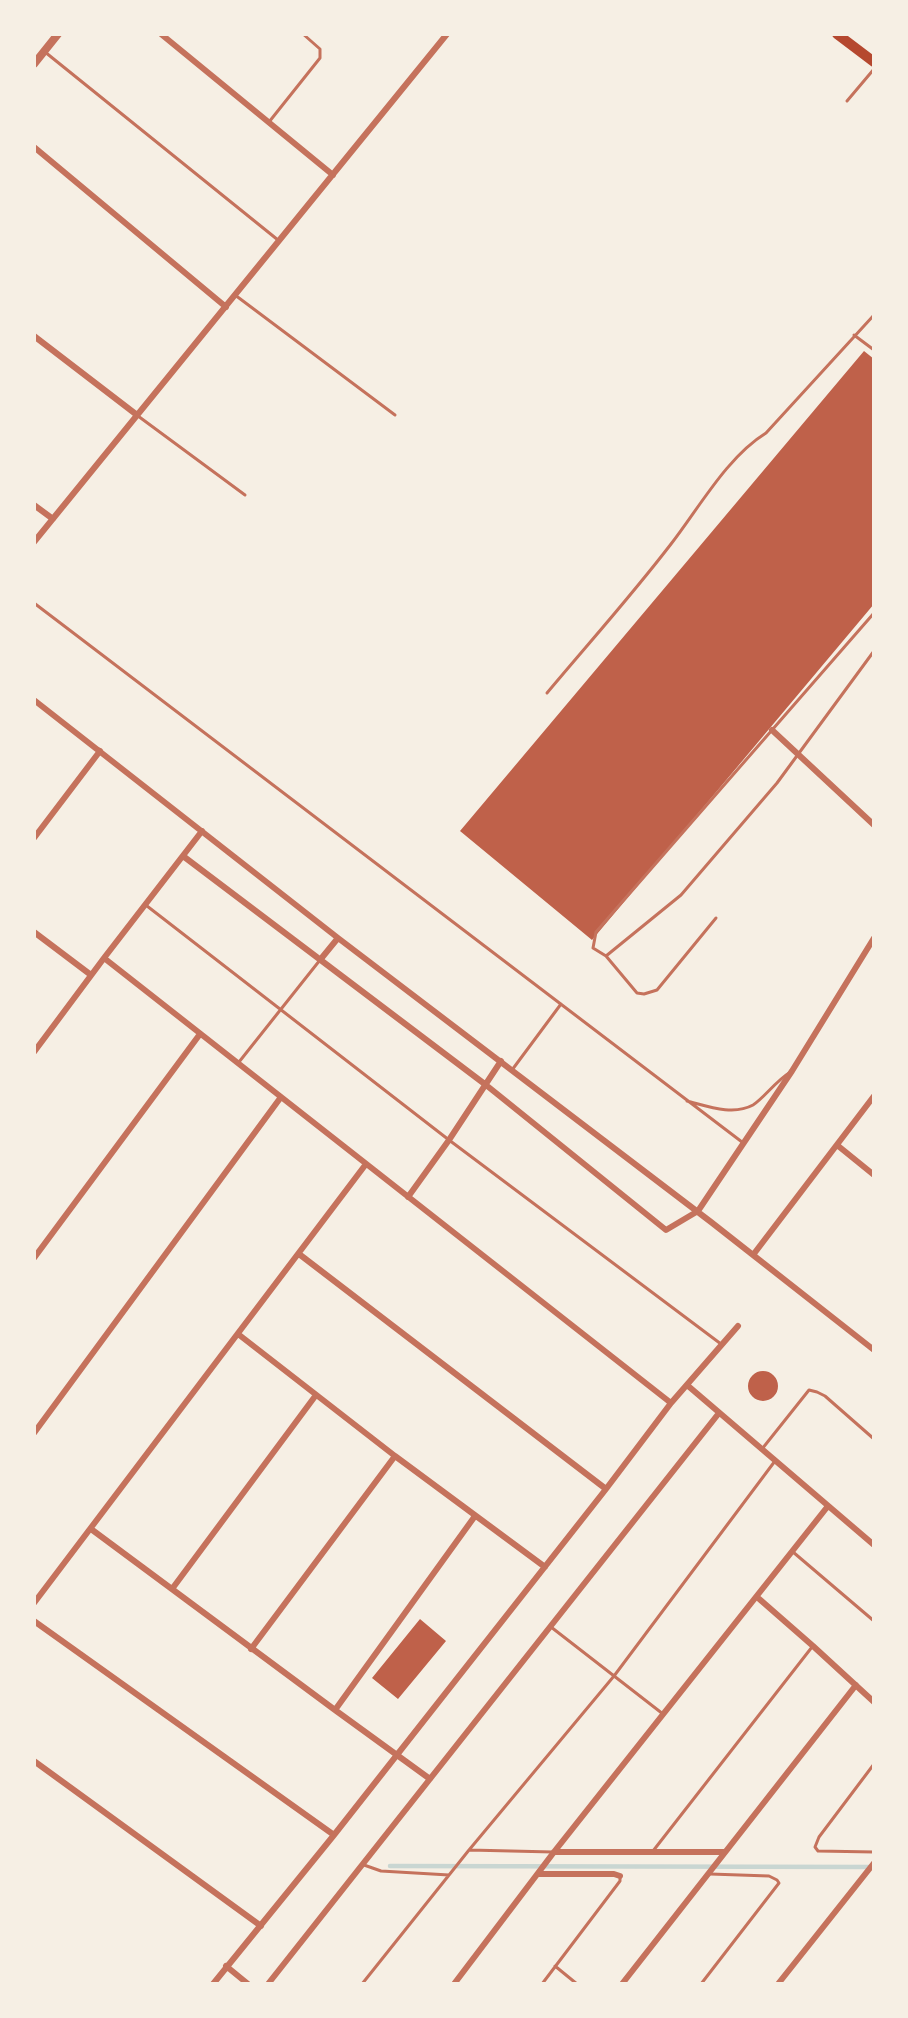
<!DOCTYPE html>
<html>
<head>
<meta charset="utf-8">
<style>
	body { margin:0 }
	#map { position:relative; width:908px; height:2018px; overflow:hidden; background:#f6efe4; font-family:"Roboto Serif",serif }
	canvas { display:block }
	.frame { position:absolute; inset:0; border:36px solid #f6efe4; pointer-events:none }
</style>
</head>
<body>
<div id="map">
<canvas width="908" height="2018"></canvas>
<div class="frame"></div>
</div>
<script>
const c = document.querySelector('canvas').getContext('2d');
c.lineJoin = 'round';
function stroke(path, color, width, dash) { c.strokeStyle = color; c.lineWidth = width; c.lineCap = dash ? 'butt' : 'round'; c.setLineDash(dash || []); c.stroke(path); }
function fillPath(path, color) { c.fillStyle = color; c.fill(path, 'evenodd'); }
stroke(new Path2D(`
	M390 1866 874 1867`), '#c9d6d2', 4.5);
fillPath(new Path2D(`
	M864 351 874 359V604L592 940 460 831Z
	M748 1386a15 15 0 1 1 30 0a15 15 0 1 1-30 0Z
	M420 1619 446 1641 398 1699 372 1678Z`), '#bf614a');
stroke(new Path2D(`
	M45 52 278 240
	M847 101 874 69
	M269 122 320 58V49L303 34
	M235 295 395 415
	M854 335 874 350
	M138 416 245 495
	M34 603 742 1142
	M547 693C588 644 632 595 671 544 699 508 727 457 766 433L874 315
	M147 906 449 1140 721 1344
	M716 918 657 990 644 994 637 993 606 956 593 948 596 932 874 613
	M606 956 681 895 777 783 874 651
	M239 1062 320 960
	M512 1070 561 1004
	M687 1101C707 1106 733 1116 753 1105 763 1099 776 1081 789 1073
	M762 1449 809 1390 817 1392 825 1396 874 1439
	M793 1552 874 1621
	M551 1627 663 1714
	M874 1764 819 1837 815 1847 818 1851 874 1852
	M469 1850 614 1676 775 1461
	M653 1851 812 1647
	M364 1865 381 1871 449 1875
	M555 1966 577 1984
	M362 1984 469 1850 553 1852
	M542 1984 620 1881V1877
	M701 1984 779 1883 777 1880 769 1876 710 1874`), '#c5725c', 3);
stroke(new Path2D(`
	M161 34 333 175
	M34 147 226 307
	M34 336 137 415
	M34 505 53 519
	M34 542 447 34
	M34 700 338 938 711 1222 874 1350
	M772 730 874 825
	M34 838 100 751
	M183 856 486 1085 666 1230 698 1211 792 1071 874 938
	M34 932 91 975
	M104 958 671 1403
	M320 960 338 938
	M34 1052 104 958 202 831
	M837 1145 874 1175
	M408 1197 449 1140 501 1061
	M299 1254 606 1489
	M753 1255 874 1096
	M34 1258 200 1034
	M238 1334 395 1456 545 1567
	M687 1385 874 1545
	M34 1433 281 1097
	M91 1529 335 1710 430 1779
	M172 1589 316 1395
	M757 1597 813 1646 874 1702
	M34 1603 366 1164
	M34 1621 334 1835
	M251 1649 395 1456
	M335 1710 475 1516
	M34 1761 261 1926
	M554 1852H724
	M538 1874H614L620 1876
	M226 1966 248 1984
	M213 1984 334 1835 606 1489 671 1403 738 1326
	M268 1984 719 1413
	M454 1984 554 1852 828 1506
	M622 1984 856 1685
	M778 1984 874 1863`), '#c5725c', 6);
stroke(new Path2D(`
	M34 64 58 34`), '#c5725c', 8);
stroke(new Path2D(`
	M837 34 874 62`), '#b5482f', 10);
</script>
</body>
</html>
